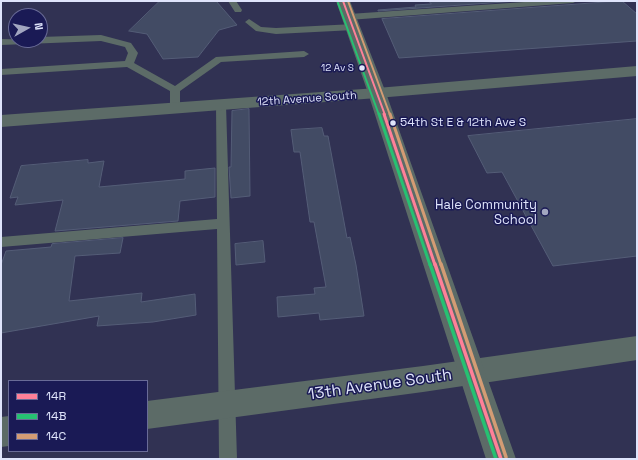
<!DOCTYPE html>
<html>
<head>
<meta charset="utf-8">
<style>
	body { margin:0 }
	#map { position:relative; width:638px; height:460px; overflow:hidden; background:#313253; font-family:"Space Grotesk",sans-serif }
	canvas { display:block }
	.frame { position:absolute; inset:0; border:2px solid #dfe4fb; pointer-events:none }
	.legend { position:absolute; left:8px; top:380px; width:140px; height:72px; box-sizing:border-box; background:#1a1a55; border:1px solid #696b97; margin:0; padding:5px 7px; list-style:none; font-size:12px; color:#dfe4fb }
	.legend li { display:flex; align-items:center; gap:8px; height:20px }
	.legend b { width:20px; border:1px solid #696b97 }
	.north { position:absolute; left:8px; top:8px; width:40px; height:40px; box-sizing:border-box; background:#1a1a55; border:1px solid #696b97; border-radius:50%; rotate:82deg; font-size:11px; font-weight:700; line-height:16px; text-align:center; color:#dfe4fb }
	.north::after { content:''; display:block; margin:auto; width:14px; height:18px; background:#a2a6c0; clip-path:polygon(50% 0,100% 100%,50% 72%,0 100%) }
</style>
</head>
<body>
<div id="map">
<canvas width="638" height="460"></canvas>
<div class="frame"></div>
<ul class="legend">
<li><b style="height:5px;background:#ff8098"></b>14R</li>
<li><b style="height:5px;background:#26c172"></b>14B</li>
<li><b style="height:5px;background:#d39c74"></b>14C</li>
</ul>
<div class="north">N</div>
</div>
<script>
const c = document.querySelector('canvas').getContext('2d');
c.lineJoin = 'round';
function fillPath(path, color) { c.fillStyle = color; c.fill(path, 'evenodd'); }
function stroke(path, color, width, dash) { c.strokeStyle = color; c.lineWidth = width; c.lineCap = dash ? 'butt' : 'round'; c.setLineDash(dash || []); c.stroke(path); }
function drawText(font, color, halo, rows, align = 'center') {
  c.font = font + ' "Space Grotesk",sans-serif'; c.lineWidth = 3; c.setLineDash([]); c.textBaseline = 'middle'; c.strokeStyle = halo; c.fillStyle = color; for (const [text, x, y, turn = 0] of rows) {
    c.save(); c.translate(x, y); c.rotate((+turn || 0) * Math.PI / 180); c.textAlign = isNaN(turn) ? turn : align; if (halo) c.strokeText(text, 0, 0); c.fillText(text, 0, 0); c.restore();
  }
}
const building = new Path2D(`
	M160 1H216L237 25 219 30 198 57 163 59 147 34 129 31Z
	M429 1H517L378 11V10L416 7 415 5 431 4Z
	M622 1 637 14V41L399 58 382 19Z
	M249 109 250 196 231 198 229 167H231L232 111Z
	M637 119V256L553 266 502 172 487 173 468 136Z
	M322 128 324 136H328L347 238 350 237 356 265 364 316 320 320 319 313 278 317 277 297 315 294 314 288 326 287 314 222H310L300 152H294L291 130Z
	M88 160V163L104 161 99 187 185 179V171L215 168V197L180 201 178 221 55 231 63 200 15 205 18 197 10 198 21 166Z
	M123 238 120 253 75 256 69 301 142 293 141 302 195 294 196 315 153 322 97 326 99 316 1 333V265L6 251 51 247 52 244Z
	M263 241 265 262 236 265 235 244Z`);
fillPath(building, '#424b64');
stroke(building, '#545d77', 1);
fillPath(new Path2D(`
	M228 1H236L242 10 241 12H235Z
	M539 1H577L573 3 349 20 345 17 349 14Z
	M249 19 261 27 276 28 354 24 358 27 354 30 276 34 256 31 245 22Z
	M101 35 131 43 138 53 134 63 175 86 216 57 304 51 309 54 304 57 221 62 180 91V109L175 112 170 109V91L127 67 1 75V69L125 61 128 53 125 47 101 41 1 45V39L40 40V37Z
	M221 102 226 105 237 459H219L217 229 1 247V237L217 219 216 105Z`), '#5c6b67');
fillPath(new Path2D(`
	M637 66V76L377 98 1 127V115L377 88Z
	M637 336V360L423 392 147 429V401L423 366Z
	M9 416V446L1 447V417Z`), '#5c6b67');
fillPath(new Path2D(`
	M336 1H350L386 93 516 459H486L368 93Z`), '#5c6b67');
stroke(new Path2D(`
	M343 1 385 115`), '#ff8098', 2);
stroke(new Path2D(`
	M384 114 435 265`), '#ff8098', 3);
stroke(new Path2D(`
	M435 264 501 459`), '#ff8098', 3.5);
stroke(new Path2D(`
	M338 3 379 115`), '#26c172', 2);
stroke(new Path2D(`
	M379 114 430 265`), '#26c172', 3);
stroke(new Path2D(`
	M430 264 496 459`), '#26c172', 3.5);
stroke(new Path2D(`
	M348 1 390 115`), '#d39c74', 2);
stroke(new Path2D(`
	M390 114 441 265`), '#d39c74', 3);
stroke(new Path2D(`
	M441 264 506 457`), '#d39c74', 3.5);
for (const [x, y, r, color] of [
	[362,68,3.5,"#dfe4fb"],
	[393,123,3.5,"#dfe4fb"],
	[545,212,4,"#a2a6c0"]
]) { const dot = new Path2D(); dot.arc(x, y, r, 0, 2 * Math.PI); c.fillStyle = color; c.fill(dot); stroke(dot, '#1a1a55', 1.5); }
drawText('10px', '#dfe4fb', '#1a1a55', [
	["12 Av S",354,68]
], 'right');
drawText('11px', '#dfe4fb', '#1a1a55', [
	["12th Avenue South",307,99,-4]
]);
drawText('12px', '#dfe4fb', '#1a1a55', [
	["54th St E & 12th Ave S",400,123]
], 'left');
drawText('13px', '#dfe4fb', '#1a1a55', [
	["Hale Community",537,205],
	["School",537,220]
], 'right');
drawText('16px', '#dfe4fb', '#1a1a55', [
	["13th Avenue South",380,385,-8]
]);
</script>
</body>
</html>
